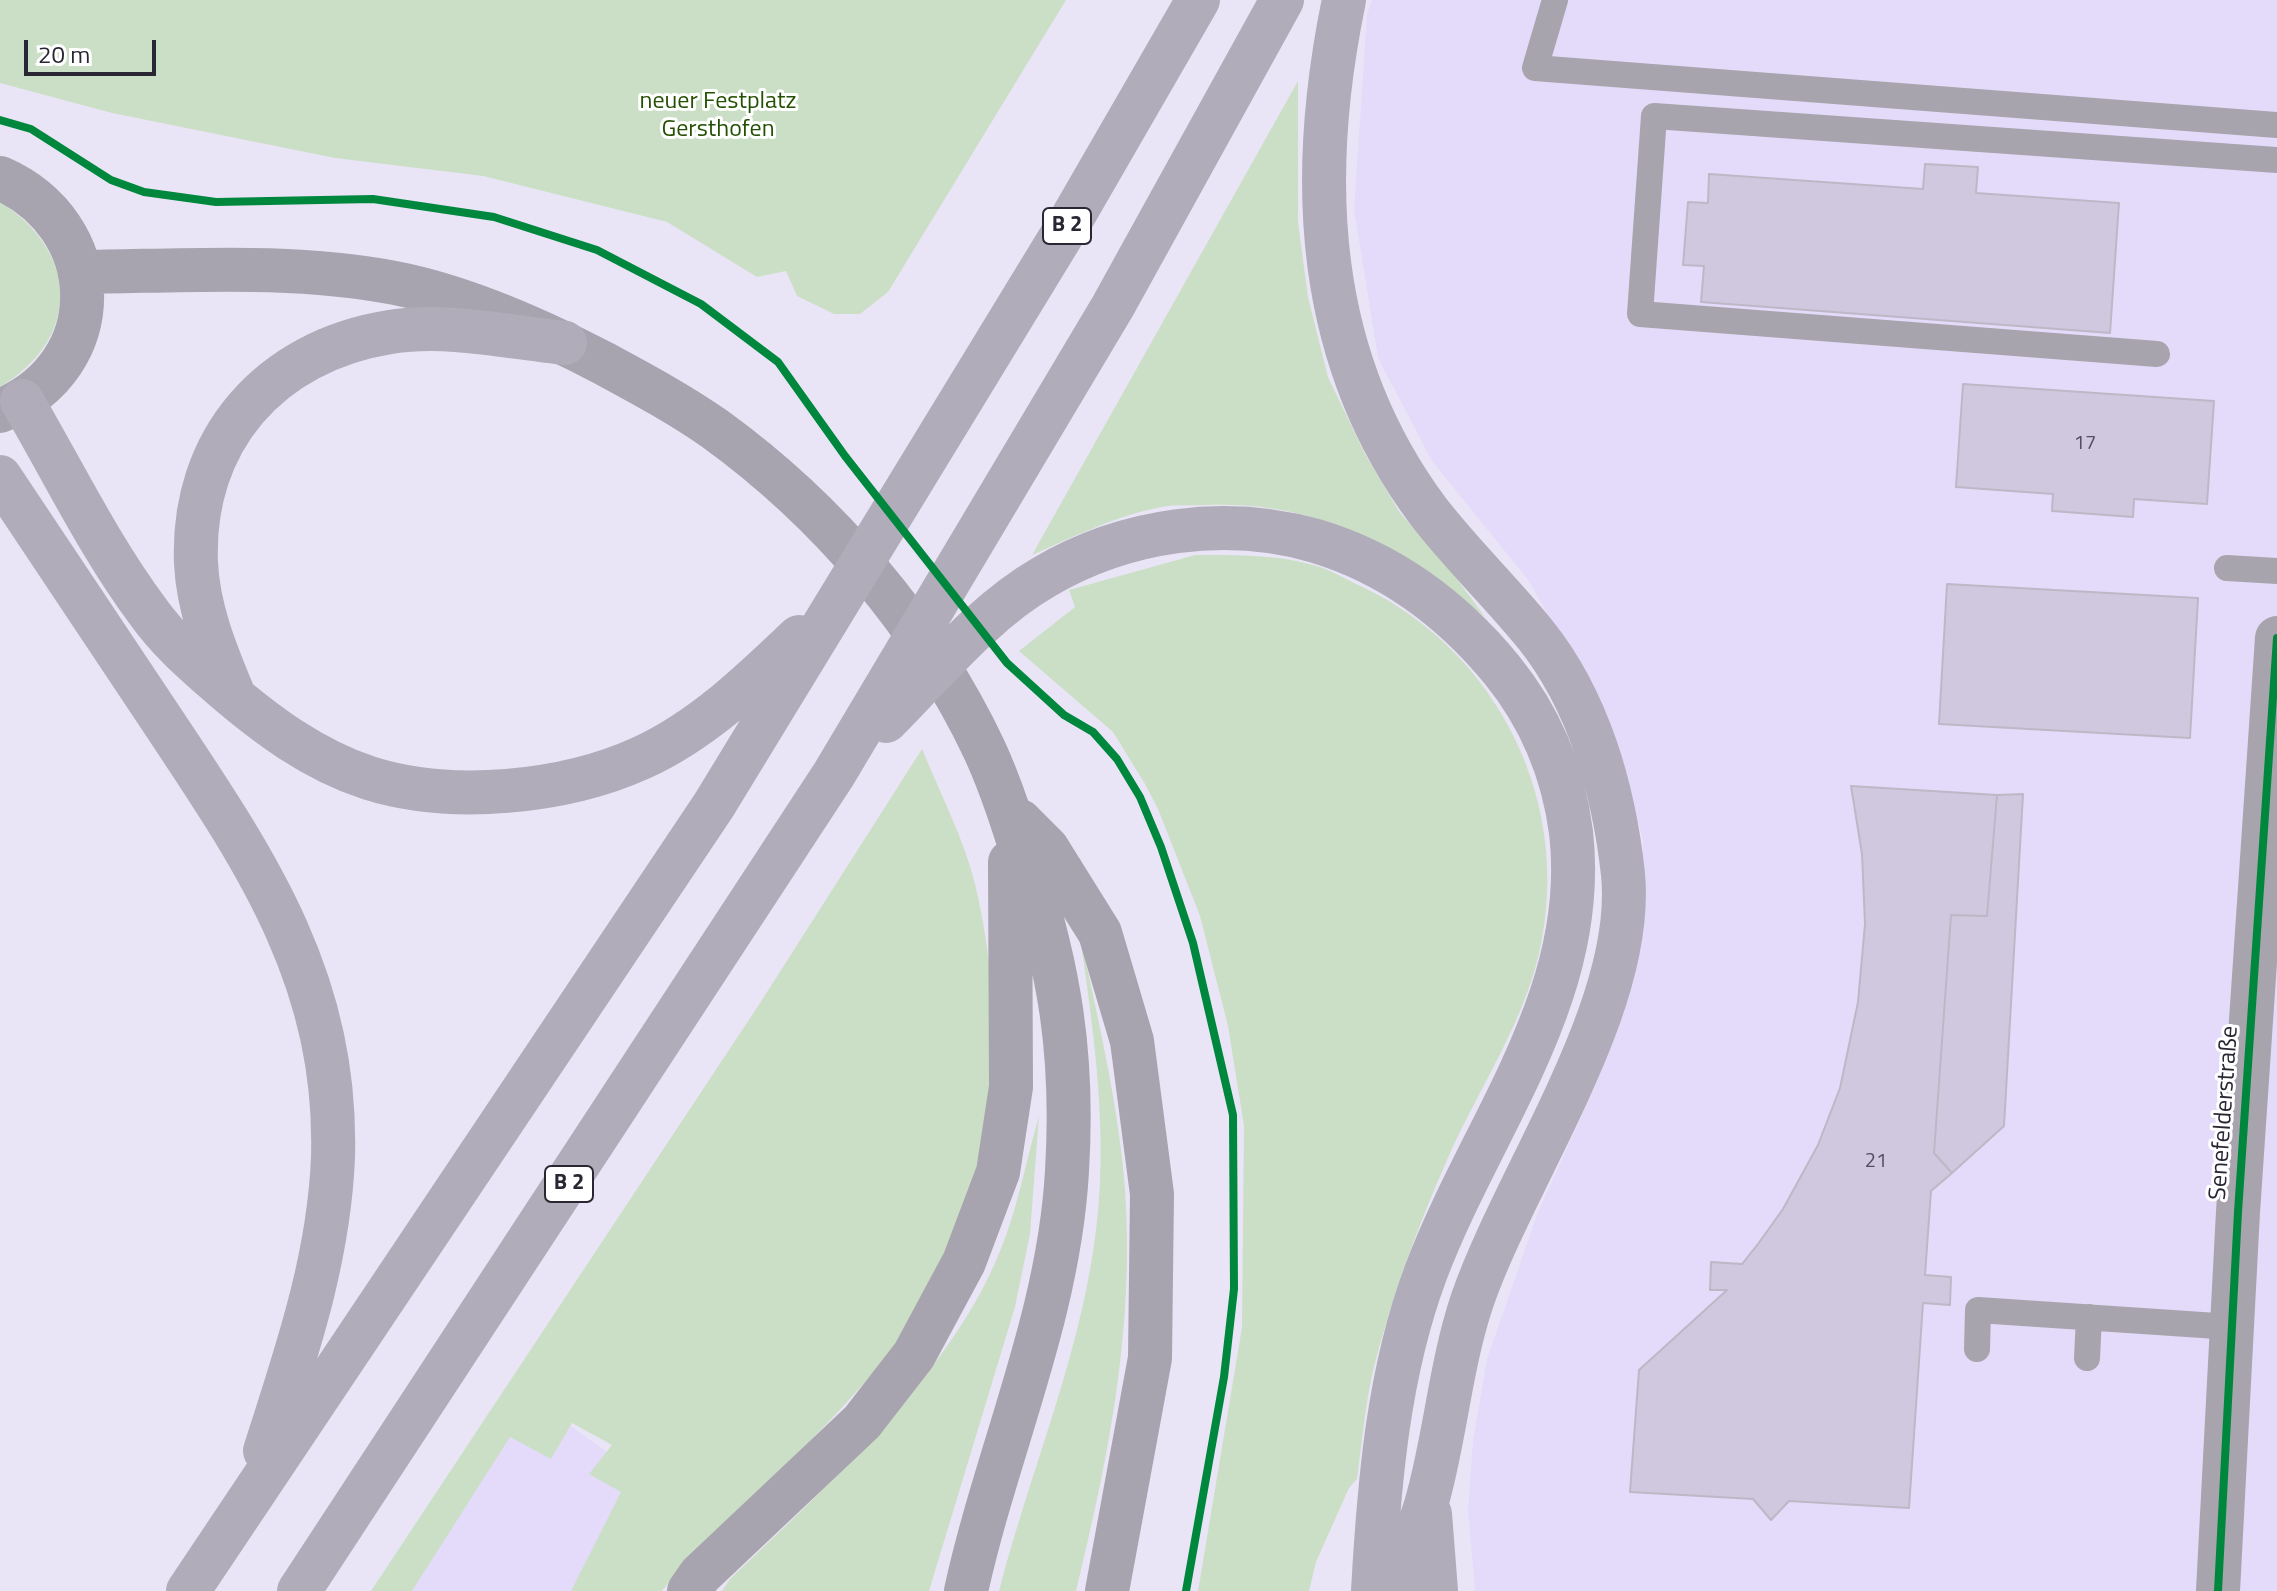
<!DOCTYPE html>
<html>
<head>
<meta charset="utf-8">
<style>
	body { margin:0 }
	#map { position:relative; width:2277px; height:1591px; overflow:hidden; background:#eae5f6; font-family:"Titillium Web",sans-serif }
	canvas { display:block }
	.scale { position:absolute; left:24px; top:40px; width:132px; height:36px; box-sizing:border-box; border:4px solid #2a2634; border-top:0; padding-left:10px; font-size:24px; line-height:28px; white-space:nowrap; color:#2a2634; -webkit-text-stroke:6px #fff; paint-order:stroke }
</style>
</head>
<body>
<div id="map">
<canvas width="2277" height="1591"></canvas>
<div class="scale">20 m</div>
</div>
<script>
const c = document.querySelector('canvas').getContext('2d');
c.lineJoin = 'round';
function fillPath(path, color) { c.fillStyle = color; c.fill(path, 'evenodd'); }
function stroke(path, color, width, dash) { c.strokeStyle = color; c.lineWidth = width; c.lineCap = dash ? 'butt' : 'round'; c.setLineDash(dash || []); c.stroke(path); }
function drawText(font, color, halo, rows, align = 'center') {
  c.font = font + ' "Titillium Web",sans-serif'; c.lineWidth = 6; c.setLineDash([]); c.textBaseline = 'middle'; c.strokeStyle = halo; c.fillStyle = color; for (const [text, x, y, turn = 0] of rows) {
    c.save(); c.translate(x, y); c.rotate((+turn || 0) * Math.PI / 180); c.textAlign = isNaN(turn) ? turn : align; if (halo) c.strokeText(text, 0, 0); c.fillText(text, 0, 0); c.restore();
  }
}
fillPath(new Path2D(`
	M1372 0H2277V1591H1475L1468 1509 1473 1441 1487 1359 1538 1212 1597 1082 1639 942 1643 840 1614 734 1529 581 1432 461 1378 358 1354 209 1367 14Z
	M511 1383 661 1491 603 1591H378Z`), '#e4dbfa');
fillPath(new Path2D(`
	M0 0H1066L888 292 860 314H834L797 296 786 271 757 277 667 222 483 176 335 158 112 113 0 83Z
	M1298 81V222L1308 297 1328 377 1365 454 1400 513 1445 563 1485 617C1403 547 1316 500 1206 505 1190 506 1172 504 1157 508 1113 517 1073 537 1032 555Z
	M0 202C79 252 82 338 0 387Z
	M1195 555C1233 555 1272 554 1309 564 1325 567 1340 576 1354 583 1490 643 1570 791 1542 939 1528 1018 1479 1087 1447 1160 1417 1228 1391 1299 1373 1371 1365 1406 1362 1443 1357 1479L1349 1488 1316 1562 1309 1591H1198L1242 1327 1244 1126 1228 1026 1200 916 1158 809 1145 784 1113 732 1019 651 1075 607 1069 590Z
	M922 749C940 793 964 839 975 884 1011 1033 993 1196 910 1326 891 1355 859 1389 836 1414 778 1477 717 1522 662 1591H571L621 1492 589 1474 612 1445 572 1423 551 1459 510 1437 412 1591H371L760 1003Z
	M1079 930C1095 1005 1113 1081 1122 1157 1139 1305 1111 1448 1076 1591H999C1029 1475 1077 1364 1094 1245 1110 1141 1094 1033 1079 930Z
	M1039 1116 1030 1234 1015 1307 929 1591H722L730 1579C824 1490 952 1372 1000 1251 1018 1208 1026 1160 1039 1116Z`), '#cbdfc7');
const building = new Path2D(`
	M1925 164 1978 167 1976 193 2119 203 2110 333 1701 302 1704 266 1683 265 1688 202 1708 203 1709 174 1923 189Z
	M1963 384 2214 401 2207 504 2134 499 2133 517 2052 511 2053 494 1956 487Z
	M1947 584 2198 598 2190 738 1939 724Z
	M1851 786 1997 795 1987 916 1951 915 1934 1153 1952 1173 1931 1191 1925 1275 1951 1277 1950 1305 1923 1303 1909 1508 1789 1501 1771 1520 1753 1499 1630 1492 1639 1370 1727 1290H1710L1711 1262 1742 1264 1758 1244 1783 1209 1818 1145 1840 1088 1858 1002 1865 924 1862 854Z
	M2023 794 2004 1126 1952 1173 1934 1153 1951 915 1987 916 1997 795Z`);
fillPath(building, '#d0c8df');
stroke(building, '#bcb8c6', 2);
stroke(new Path2D(`
	M1555 0 1535 68 2277 125
	M2157 354 1640 314 1654 116 2277 160
	M2227 568 2277 571
	M1977 1349 1978 1310 2232 1327
	M2087 1358 2089 1317`), '#a7a4ad', 26);
stroke(new Path2D(`
	M2218 1591 2238 1212 2277 638`), '#a7a4ad', 44);
stroke(new Path2D(`
	M0 178C107 225 112 365 0 411
	M80 272C185 271 292 263 395 283 467 297 540 330 605 364 642 384 681 405 715 429 827 510 926 625 985 751 1001 786 1013 824 1025 862 1060 971 1074 1056 1067 1171 1059 1317 997 1450 966 1591
	M1020 821 1047 848 1100 933 1132 1041 1152 1194 1150 1358 1107 1591
	M689 1591 700 1575 862 1422 914 1355 964 1262 998 1172 1011 1087 1010 862`), '#a7a4af', 44);
stroke(new Path2D(`
	M1344 0C1307 179 1314 358 1428 511 1461 554 1501 592 1535 634 1589 701 1614 791 1623 874 1636 1007 1516 1174 1472 1301 1451 1364 1446 1430 1429 1494 1421 1527 1405 1559 1393 1591
	M22 401C63 471 100 548 149 613 169 641 196 664 221 686 265 724 313 760 369 778 451 804 564 793 641 758 701 731 752 682 799 637
	M0 477C53 556 106 635 158 714 253 857 338 977 333 1157 329 1260 296 1354 265 1451
	M232 691C215 650 198 608 196 563 191 440 270 351 390 332 447 323 508 337 565 343
	M886 721C935 672 983 612 1044 577 1125 529 1226 515 1316 541 1392 564 1452 609 1502 670 1541 718 1563 771 1571 832 1590 996 1481 1126 1426 1272 1388 1373 1379 1484 1373 1591
	M1430 1514 1436 1591
	M188 1591 714 805 1071 220 1198 0
	M299 1591 834 774 1113 306 1282 0`), '#b0acba', 44);
stroke(new Path2D(`
	M0 120 31 129 111 180 144 192 216 202 373 199 494 217 597 250 701 304 778 362 845 456 1007 663 1064 715 1093 732 1117 759 1140 797 1161 847 1193 943 1233 1115 1234 1289 1224 1377 1186 1591
	M2218 1591 2238 1212 2277 638`), '#00873e', 8);
drawText('20px', '#544e5f', null, [
	["17",2085,444],
	["21",1876,1162]
]);
for (const [x, y, w] of [
	[1067,226,48],
	[569,1184,48]
]) { const box = new Path2D(); box.roundRect(x - w / 2, y - 18, w, 36, 6); c.fillStyle = '#fff'; c.fill(box); stroke(box, '#2a2634', 2); }
drawText('bold 22px', '#2a2634', null, [
	["B 2",1067,226],
	["B 2",569,1184]
]);
drawText('24px', '#245003', '#fff', [
	["neuer Festplatz",718,102],
	["Gersthofen",718,130]
]);
drawText('24px', '#2a2634', '#fff', [
	["Senefelderstraße",2225,1113,-86]
]);
</script>
</body>
</html>
